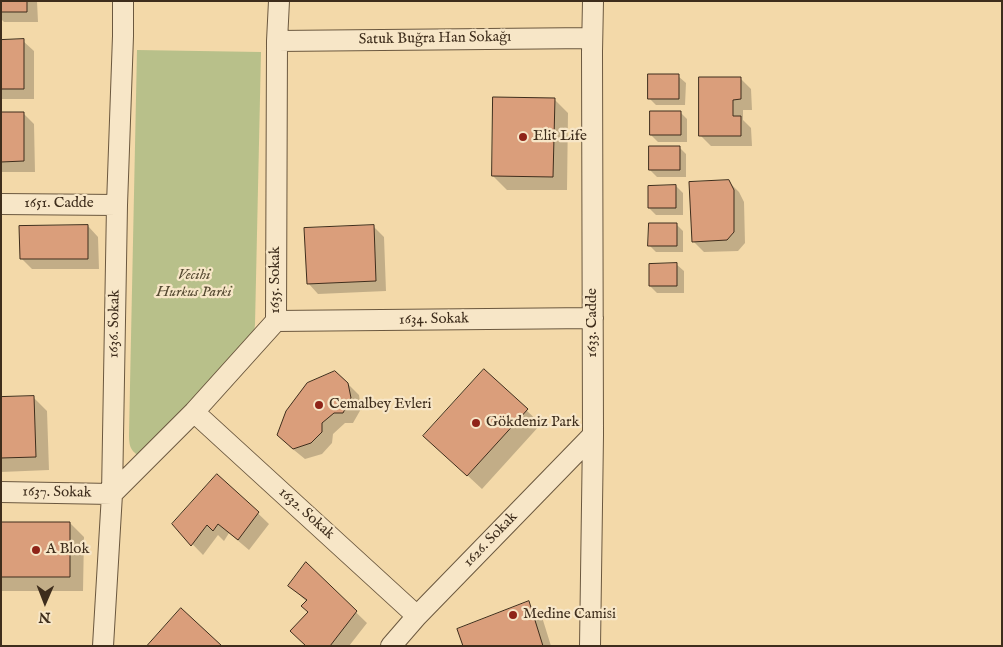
<!DOCTYPE html>
<html>
<head>
<meta charset="utf-8">
<style>
	body { margin:0 }
	#map { position:relative; width:1003px; height:647px; overflow:hidden; background:#f3d9a9; font-family:"IM FELL English",serif }
	canvas { display:block }
	.frame { position:absolute; inset:0; border:2px solid #3e2d1c; pointer-events:none }
	.north { position:absolute; left:20px; top:577px; width:50px; height:50px; -webkit-text-stroke:4px #f7e6c7; paint-order:stroke; rotate:181deg; font-size:14px; font-weight:700; line-height:20px; text-align:center; color:#3e2d1c }
	.north::after { content:''; display:block; margin:auto; width:18px; height:22px; background:#3e2d1c; clip-path:polygon(50% 0,100% 100%,50% 72%,0 100%) }
</style>
</head>
<body>
<div id="map">
<canvas width="1003" height="647"></canvas>
<div class="frame"></div>
<div class="north">N</div>
</div>
<script>
const c = document.querySelector('canvas').getContext('2d');
c.lineJoin = 'round';
function fillPath(path, color) { c.fillStyle = color; c.fill(path, 'evenodd'); }
function stroke(path, color, width, dash) { c.strokeStyle = color; c.lineWidth = width; c.lineCap = dash ? 'butt' : 'round'; c.setLineDash(dash || []); c.stroke(path); }
function drawText(font, color, halo, rows, align = 'center') {
  c.font = font + ' "IM FELL English",serif'; c.lineWidth = 4.5; c.setLineDash([]); c.textBaseline = 'middle'; c.strokeStyle = halo; c.fillStyle = color; for (const [text, x, y, turn = 0] of rows) {
    c.save(); c.translate(x, y); c.rotate((+turn || 0) * Math.PI / 180); c.textAlign = isNaN(turn) ? turn : align; if (halo) c.strokeText(text, 0, 0); c.fillText(text, 0, 0); c.restore();
  }
}
fillPath(new Path2D(`
	M137 50 261 52 255 324 254 334 141 457C130 451 129 446 129 434Z`), '#b8c08a');
fillPath(new Path2D(`
	M1 1H37L38 22H4L1 19Z
	M1 41H23L34 51V99H1Z
	M678 76 686 83 685 105H656L649 98Z
	M741 79 751 89 752 110H743V120L751 128 752 146H711L700 135Z
	M554 99 568 113 567 190H507L493 176Z
	M680 112 687 119V142H658L651 135Z
	M23 113 34 124 35 172H1V114Z
	M679 147 686 154V177H657L650 170Z
	M728 181 739 192 744 202 745 243 738 251 704 252 693 241Z
	M676 186 683 193V215H656L649 208Z
	M676 224 683 231V252H656L649 245Z
	M88 226 98 237 99 269H32L21 258Z
	M373 226 384 237 386 291 318 294 308 283Z
	M676 264 684 271V293H657L650 286Z
	M484 371 541 424 482 489 439 449Z
	M348 384 359 395 361 409 353 423H345L333 434 332 443 322 454 305 459 289 446Z
	M33 397 47 411 49 470 1 472V398Z
	M218 475 269 524 249 550 229 533 224 541 218 535 203 555 173 524Z
	M1 523H70L84 537 83 591H1Z
	M306 564 367 623 349 646H307L309 612 307 602 290 586Z
	M528 603 542 617 551 646H464Z`), '#0003');
const building = new Path2D(`
	M1 1H27V12H1Z
	M24 39V89H1V40Z
	M648 74H679V99H648Z
	M699 77H741V99L733 100V116H741V136H699Z
	M493 97 555 98 553 177 492 176Z
	M650 111H681V135H650Z
	M1 112H24V161L1 162Z
	M649 146H680V170H649Z
	M729 180 734 190V232L727 240 692 242 689 182Z
	M676 185V208H648V186Z
	M649 223H677V246H648Z
	M88 225V259H20L19 226Z
	M374 225 376 281 307 284 304 228Z
	M677 263V286H649V264Z
	M484 369 528 409 467 476 423 436Z
	M335 371 348 383 351 398 343 413H334L322 423V432L311 443 293 449 277 435 286 411 307 383Z
	M34 396 36 457 1 458V397Z
	M217 474 259 512 238 540 218 524 213 531 207 525 191 546 172 524Z
	M1 522H70V577H1Z
	M306 562 357 611 330 646H306L290 631 308 612 301 606 307 600 288 586Z
	M529 601 543 646H463L457 629Z
	M181 608 222 646H147Z`);
fillPath(building, '#da9e7b');
stroke(building, '#3e2d1c', 1);
const minor = new Path2D(`
	M277 41 592 38
	M1 204 117 205
	M276 321 593 318
	M194 412 417 616
	M1 492 112 494 194 412 276 321 277 41 279 1
	M103 646 112 494 117 205 123 36V1
	M391 646 417 616 593 435
	M590 646 593 435 592 52 593 1`);
stroke(minor, '#6b583f', 22);
stroke(minor, '#f7e6c7', 20);
for (const [x, y, r, color] of [
	[523,137,5,"#8f2418"],
	[319,405,5,"#8f2418"],
	[476,423,5,"#8f2418"],
	[36,550,5,"#8f2418"],
	[513,615,5,"#8f2418"]
]) { const dot = new Path2D(); dot.arc(x, y, r, 0, 2 * Math.PI); c.fillStyle = color; c.fill(dot); stroke(dot, '#f7e6c7', 2); }
drawText('15px', '#3e2d1c', '#f7e6c7', [
	["Satuk Buğra Han Sokağı",435,39,-1],
	["1651. Cadde",59,204],
	["1635. Sokak",276,280,-90],
	["1634. Sokak",434,320,-1],
	["1633. Cadde",593,323,-90],
	["1636. Sokak",115,324,-89],
	["1637. Sokak",57,493,1],
	["1632. Sokak",306,514,42],
	["1626. Sokak",491,540,-46]
]);
drawText('15px', '#3e2d1c', '#f7e6c7', [
	["Elit Life",533,137],
	["Cemalbey Evleri",329,405],
	["Gökdeniz Park",486,423],
	["A Blok",46,550],
	["Medine Camisi",523,615]
], 'left');
drawText('italic 15px', '#564a32', '#f7e6c7', [
	["Vecihi",194,276],
	["Hurkus Parki",194,293]
]);
</script>
</body>
</html>
